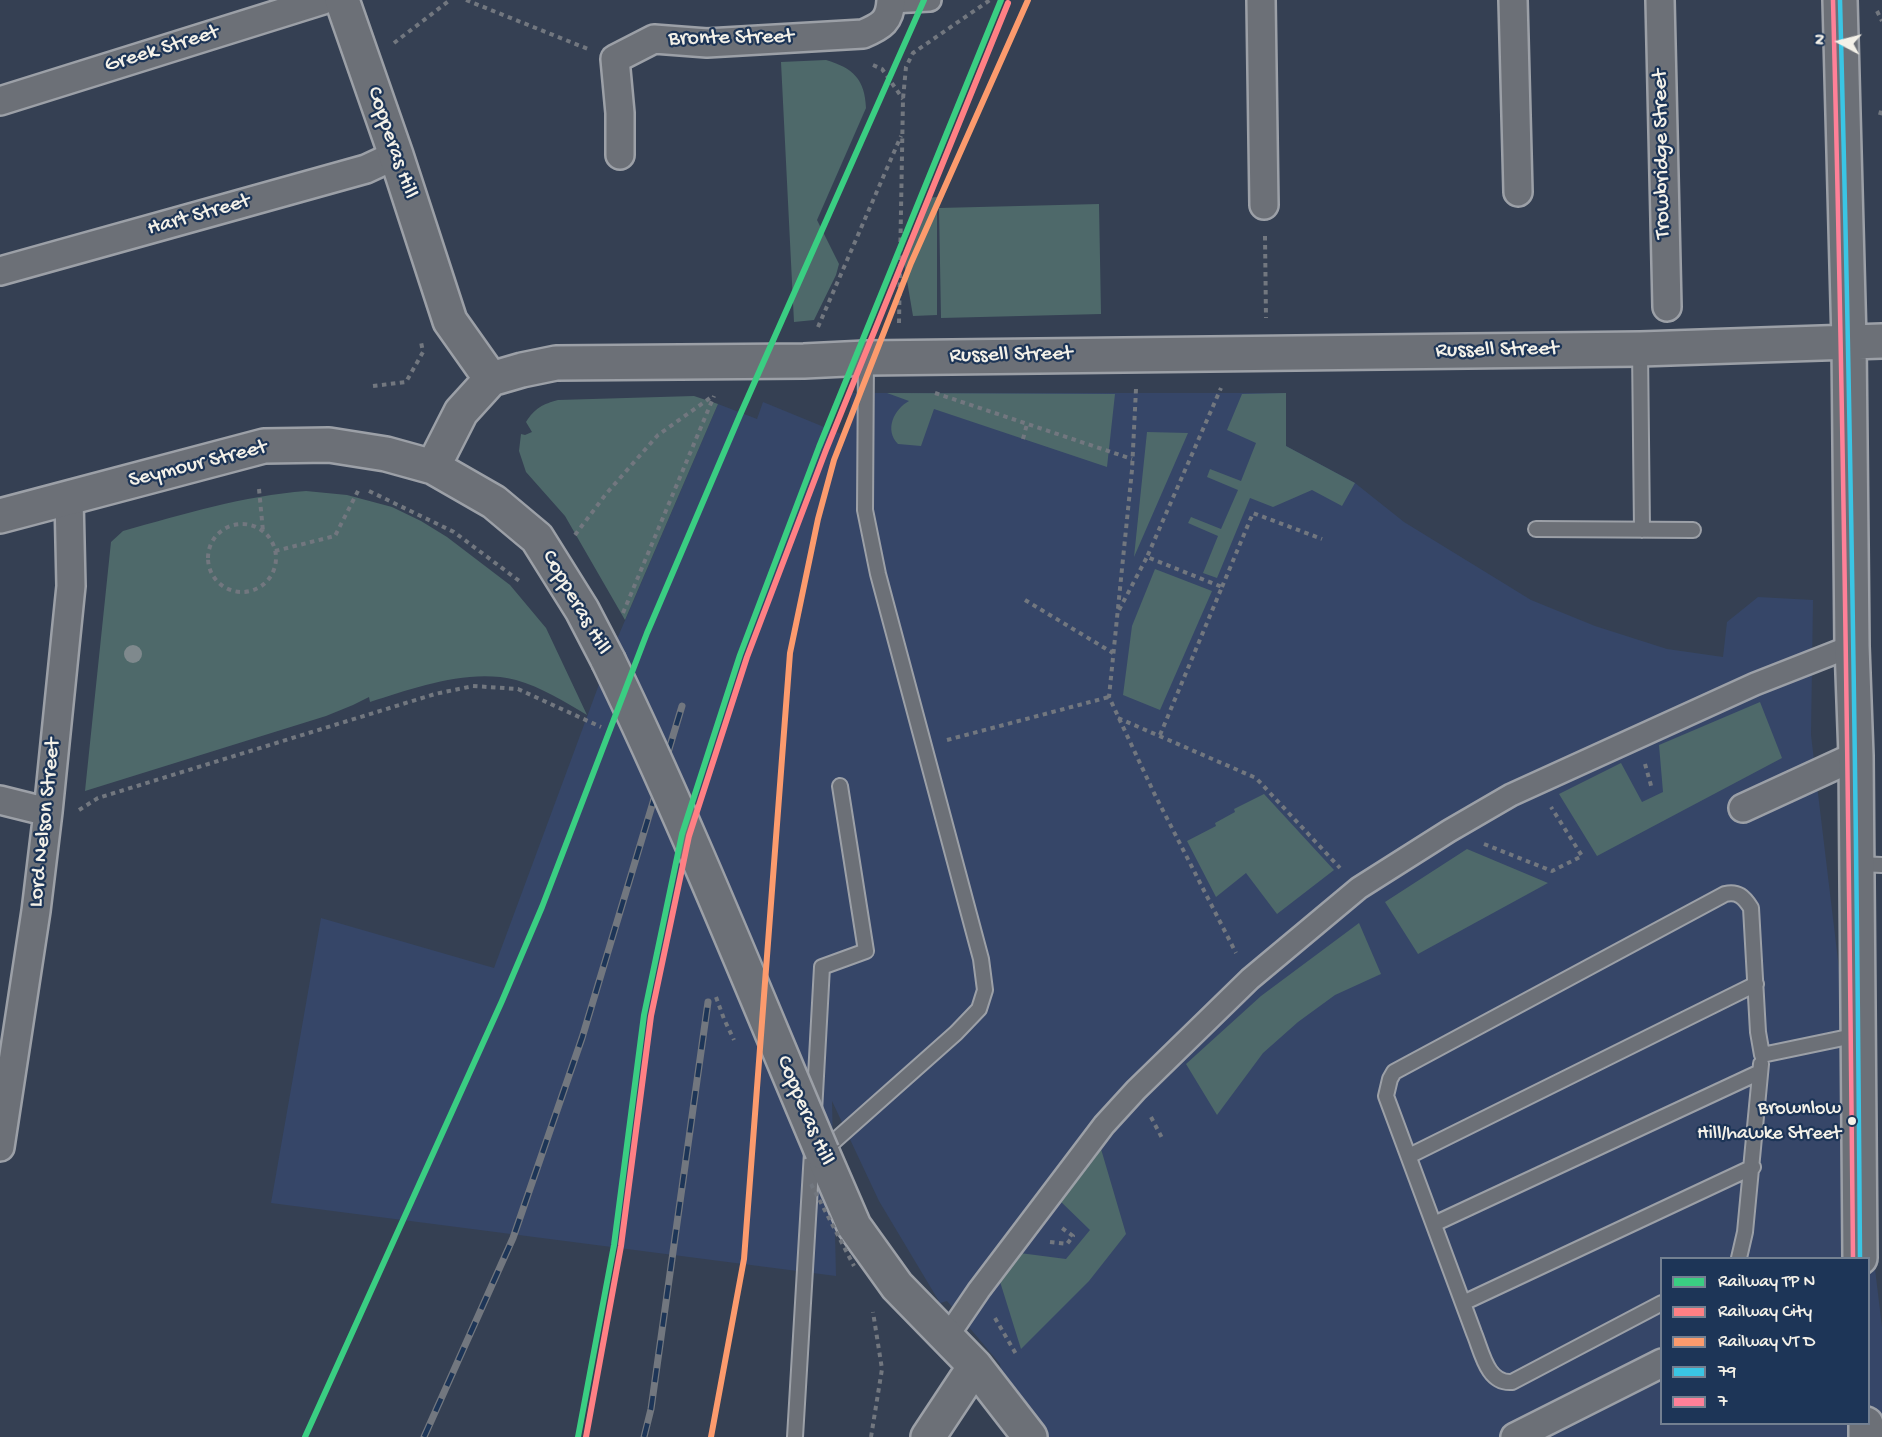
<!DOCTYPE html>
<html>
<head>
<meta charset="utf-8">
<style>
	body { margin:0 }
	#map { position:relative; width:1882px; height:1437px; overflow:hidden; background:#354053; font-family:"Gochi Hand",sans-serif }
	canvas { display:block }
	.legend { position:absolute; left:1660px; top:1257px; width:210px; height:168px; box-sizing:border-box; background:#1d3557; border:2px solid #738091; margin:0; padding:8px 10px; list-style:none; font-size:18px; color:#f4f1e8 }
	.legend li { display:flex; align-items:center; gap:12px; height:30px }
	.legend b { width:30px; border:2px solid #738091 }
	.north { position:absolute; left:1810px; top:12px; width:60px; height:60px; -webkit-text-stroke:4px #1d3557; paint-order:stroke; rotate:277deg; font-size:16px; font-weight:700; line-height:24px; text-align:center; color:#f4f1e8 }
	.north::after { content:''; display:block; margin:auto; width:21px; height:27px; background:#f4f1e8; clip-path:polygon(50% 0,100% 100%,50% 72%,0 100%) }
</style>
</head>
<body>
<div id="map">
<canvas width="1882" height="1437"></canvas>
<ul class="legend">
<li><b style="height:8px;background:#3ace82"></b>Railway TP N</li>
<li><b style="height:8px;background:#ff8084"></b>Railway City</li>
<li><b style="height:8px;background:#fc9b6d"></b>Railway VT D</li>
<li><b style="height:8px;background:#3ac5e4"></b>79</li>
<li><b style="height:8px;background:#ff8098"></b>7</li>
</ul>
<div class="north">N</div>
</div>
<script>
const c = document.querySelector('canvas').getContext('2d');
c.lineJoin = 'round';
function fillPath(path, color) { c.fillStyle = color; c.fill(path, 'evenodd'); }
function stroke(path, color, width, dash) { c.strokeStyle = color; c.lineWidth = width; c.lineCap = dash ? 'butt' : 'round'; c.setLineDash(dash || []); c.stroke(path); }
function drawText(font, color, halo, rows, align = 'center') {
  c.font = font + ' "Gochi Hand",sans-serif'; c.lineWidth = 4.5; c.setLineDash([]); c.textBaseline = 'middle'; c.strokeStyle = halo; c.fillStyle = color; for (const [text, x, y, turn = 0] of rows) {
    c.save(); c.translate(x, y); c.rotate((+turn || 0) * Math.PI / 180); c.textAlign = isNaN(turn) ? turn : align; if (halo) c.strokeText(text, 0, 0); c.fillText(text, 0, 0); c.restore();
  }
}
fillPath(new Path2D(`
	M852 393H1286V446L1355 483 1404 522 1531 600 1595 626 1667 649 1723 657 1727 622 1758 597 1813 600 1811 735 1882 1327V1437H1030L1005 1404 1000 1364 947 1301 940 1303 879 1201 832 1101 836 1276 271 1203 321 918 494 968 608 660 718 404 757 419 763 402 846 436ZM1662 1258H1868V1424H1662Z`), '#364668');
fillPath(new Path2D(`
	M826 60C853 68 865 79 866 108L817 220 839 264 836 275 814 320 794 322 781 62Z
	M937 197V315L913 316 903 257 927 198Z
	M1099 204 1101 314 941 318 939 208Z
	M887 393 1115 394 1107 467 934 409 921 446 898 444C884 430 894 409 909 401Z
	M1286 393V446L1355 483 1342 506 1312 490 1273 507 1250 498 1217 578 1203 573 1218 536 1188 523 1191 517 1221 529 1238 490 1207 477 1210 469 1241 481 1256 443 1227 430 1242 394Z
	M694 396 718 404 625 620 565 516 526 472 519 451 521 434 525 435 532 432 526 422C535 408 543 404 558 400Z
	M1147 432 1188 433 1134 557Z
	M306 491 347 495 392 507 421 521 447 537 510 585 546 628 587 715C565 702 541 687 516 680 468 668 415 688 370 702L369 697 353 705 326 716 85 791 111 542 123 531C184 514 243 496 306 491Z
	M1155 569 1212 591 1160 710 1123 695 1132 626Z
	M1760 702 1782 758 1597 856 1559 794 1621 763 1642 802 1663 792 1659 745Z
	M1264 794 1334 870 1277 914 1246 873 1216 897 1187 841 1216 826 1215 823 1235 812 1234 809Z
	M1467 849 1548 883 1418 954 1385 902Z
	M1359 923 1381 974 1335 995 1298 1022 1263 1053 1217 1115 1186 1064 1261 996Z
	M1101 1149 1126 1234 1089 1281 1021 1349 997 1272 1012 1252 1066 1259 1090 1230 1056 1197Z`), '#4e696a');
const service = new Path2D(`
	M1640 349 1642 530
	M1536 529 1693 530
	M1858 864 1882 865
	M814 1112 822 967 866 951 840 786
	M822 1152 956 1033 979 1009 985 990 981 959 878 574 865 510 866 358
	M1409 1156 1756 984
	M1434 1224 1760 1072
	M1739 1258 1745 1232 1761 1064
	M1463 1303 1753 1167
	M1662 1303 1512 1382C1487 1384 1482 1352 1474 1333L1386 1096 1390 1079 1394 1072 1725 894C1738 891 1744 897 1751 908L1758 1032 1762 1055 1858 1035
	M795 1437 812 1152`);
const pedestrian = new Path2D(`
	M891 2 930 0
	M947 1337 979 1290 1104 1125 1136 1090 1250 979 1359 888 1449 831 1511 795 1755 684 1852 646`);
const minor = new Path2D(`
	M1261 0 1264 205
	M1513 0 1518 192
	M1660 0 1667 307
	M0 101 323 0
	M620 155V113L615 59 654 39 707 43 863 34C882 26 890 21 891 0
	M0 271 366 169 396 155
	M0 800 48 812
	M1743 808 1856 756
	M0 1147 36 911 48 812 71 586 69 498
	M1515 1437 1662 1363`);
const tertiary = new Path2D(`
	M342 0 396 155 450 321 491 379
	M1840 0 1849 341 1852 646 1856 756 1860 1258
	M433 467 461 412 491 379 522 370 556 363 804 361 866 358 1640 349 1882 341
	M0 516 264 446 329 445 386 454 433 467 494 502 537 538 582 610 608 660
	M822 1152 854 1226 897 1286 975 1366 1030 1437
	M1866 1424V1437
	M928 1437 975 1366`);
stroke(service, '#9ca0a7', 18);
stroke(pedestrian, '#9ca0a7', 26);
stroke(minor, '#9ca0a7', 32);
stroke(tertiary, '#9ca0a7', 38);
stroke(new Path2D(`
	M466 0 588 49
	M1877 11 1882 21
	M394 43 450 0
	M873 65 882 69 903 99
	M1880 115 1882 107
	M1265 236 1266 318
	M899 323 903 99 906 67 913 53 990 0
	M818 327 901 136
	M373 386 406 382 423 352 421 342
	M1136 389 1132 470 1109 697 1154 793 1236 953
	M935 393 1132 459
	M1023 439 1027 424
	M259 489 263 531
	M369 491 454 532 522 583
	M208 558a34 34 0 1 1 68 0a34 34 0 1 1-68 0Z
	M575 535 606 494 658 435 710 398
	M275 551 335 536 359 489
	M1222 587 1253 513 1322 539
	M1025 600 1113 653
	M1119 610 1147 557
	M623 613 714 396
	M1118 718 1256 778 1340 868
	M1160 735 1222 587 1147 557 1221 388
	M947 740 1109 697
	M1645 764 1652 789
	M79 810 98 798 435 694 473 686 518 689 601 727
	M1484 844 1552 871 1582 856 1551 807
	M1151 1117 1162 1138
	M1050 1242 1067 1244 1073 1236 1062 1228
	M995 1318 1016 1354
	M871 1437 882 1369 873 1312`), '#72777f', 4, [4.5, 4.5]);
stroke(service, '#6c7077', 14);
stroke(pedestrian, '#6c7077', 21);
stroke(minor, '#6c7077', 27);
stroke(tertiary, '#6c7077', 33);
const rail = new Path2D(`
	M424 1437 513 1238 582 1038 682 706
	M644 1437 651 1409 708 1002`);
stroke(rail, '#72777f', 7);
stroke(rail, '#1d3557', 4.5, [14]);
const tertiaryBridge = new Path2D(`
	M608 660C686 821 752 987 822 1152`);
stroke(tertiaryBridge, '#9ca0a7', 38, []);
stroke(new Path2D(`
	M716 997 724 1019 734 1040
	M811 1184 854 1266`), '#72777f', 4, [4.5, 4.5]);
stroke(tertiaryBridge, '#6c7077', 33);
stroke(new Path2D(`
	M1840 0C1851 419 1857 839 1860 1258`), '#3ac5e4', 4.5);
stroke(new Path2D(`
	M1833 0C1844 419 1849 839 1853 1258`), '#ff8098', 4.5);
stroke(new Path2D(`
	M305 1437 502 1001 542 907 647 633 740 415 924 0
	M578 1437 614 1245 644 1015 682 834 740 655 819 447 1001 0`), '#3ace82', 6);
stroke(new Path2D(`
	M586 1437 621 1246 651 1016 689 836 747 657 826 450 1008 3`), '#ff8084', 6);
stroke(new Path2D(`
	M711 1437 744 1259 790 653 818 519 834 460 911 263 1028 0`), '#fc9b6d', 6);
c.fillStyle = '#7f898d';
for (const [x, y] of [
	[133,654]
]) { c.beginPath(); c.arc(x, y, 9, 0, 2 * Math.PI); c.fill(); }
for (const [x, y, r, color] of [
	[1852,1121,5,"#f4f1e8"]
]) { const dot = new Path2D(); dot.arc(x, y, r, 0, 2 * Math.PI); c.fillStyle = color; c.fill(dot); stroke(dot, '#1d3557', 2); }
drawText('20px', '#f4f1e8', '#1d3557', [
	["Brownlow",1841,1110],
	["Hill/hawke Street",1841,1135]
], 'right');
drawText('22px', '#f4f1e8', '#1d3557', [
	["Bronte Street",731,39,-1],
	["Greek Street",162,50,-17],
	["Copperas Hill",391,143,71],
	["Trowbridge Street",1663,154,-91],
	["Hart Street",199,216,-16],
	["Russell Street",1497,351,-1],
	["Russell Street",1011,356,-1],
	["Seymour Street",198,465,-14],
	["Copperas Hill",575,603,60],
	["Lord Nelson Street",46,823,-84],
	["Copperas Hill",804,1111,67]
]);
</script>
</body>
</html>
